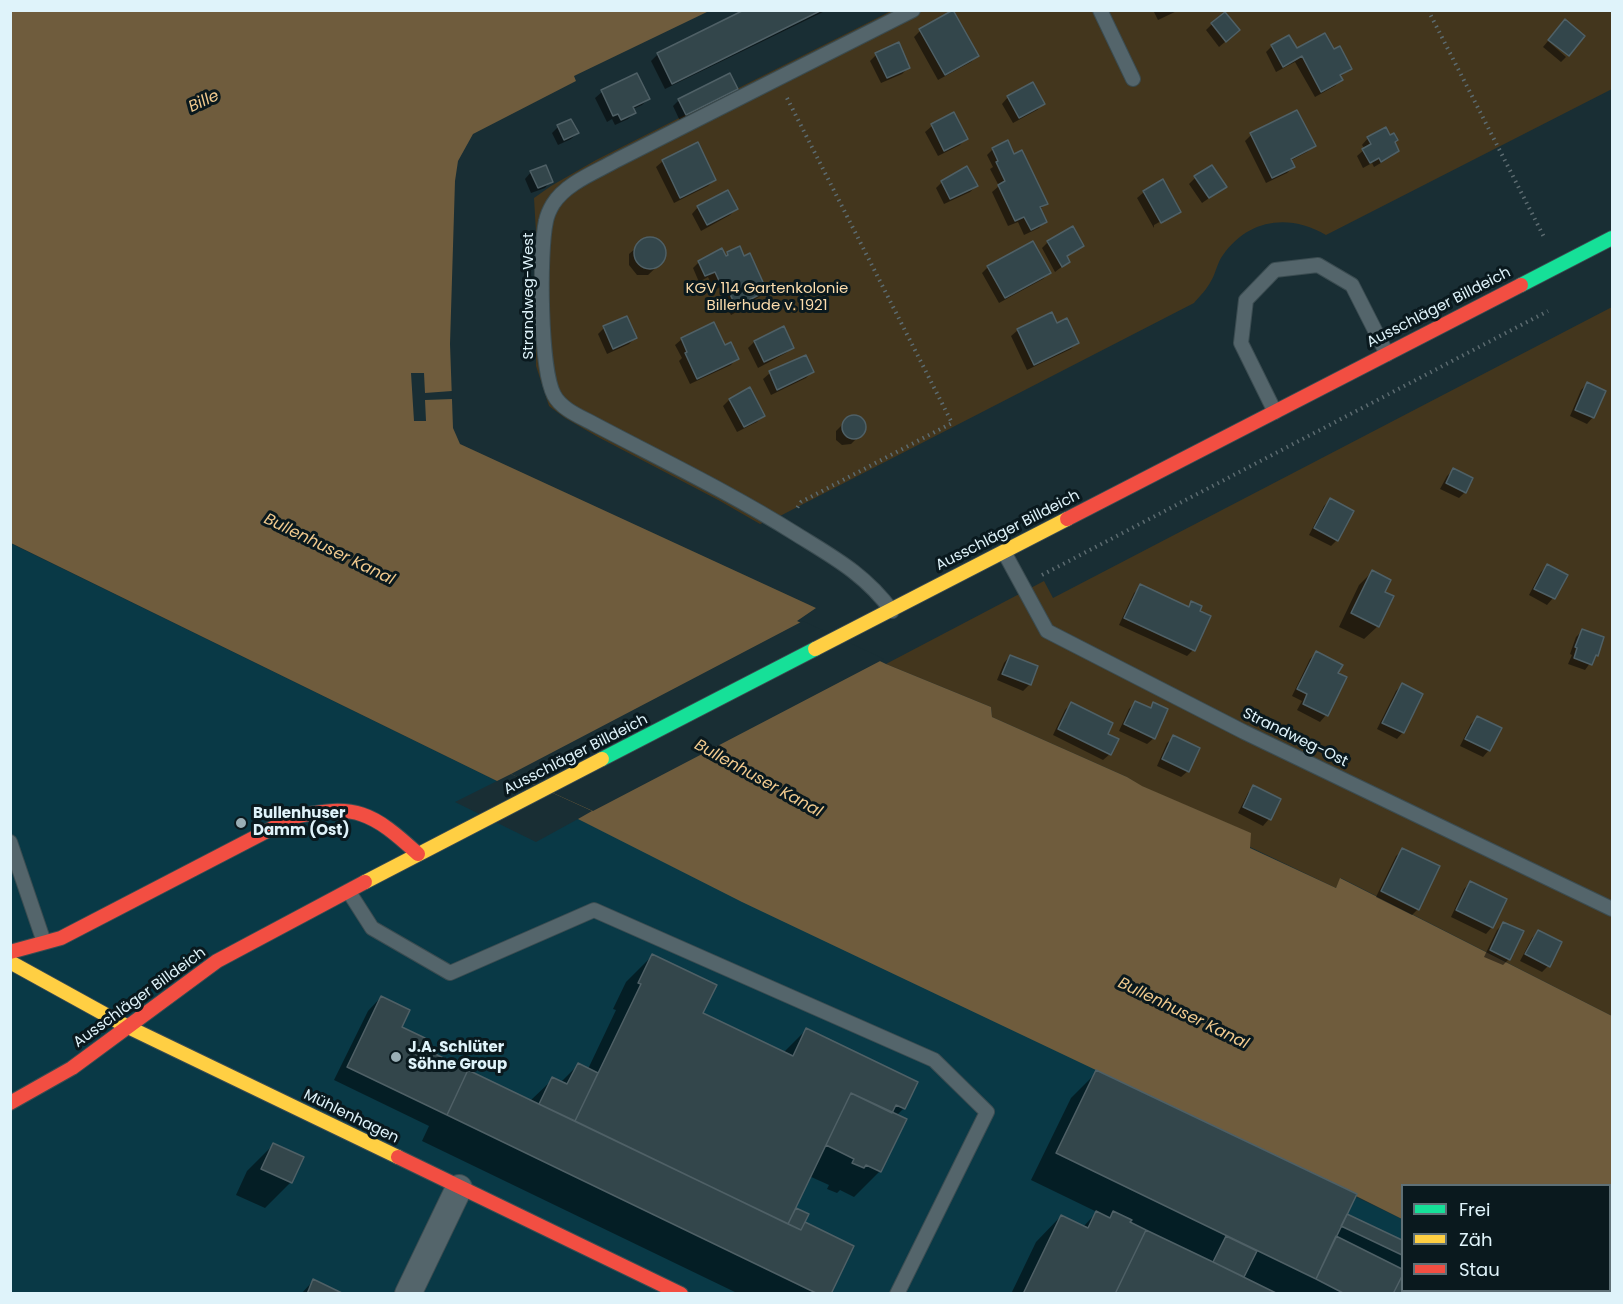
<!DOCTYPE html>
<html>
<head>
<meta charset="utf-8">
<style>
	body { margin:0 }
	#map { position:relative; width:1623px; height:1304px; overflow:hidden; background:#192e34; font-family:Poppins,sans-serif }
	canvas { display:block }
	.frame { position:absolute; inset:0; border:12px solid #dff3fa; pointer-events:none }
	.legend { position:absolute; left:1401px; top:1184px; width:210px; height:108px; box-sizing:border-box; background:#0a191e; border:2px solid #5f7076; margin:0; padding:8px 10px; list-style:none; font-size:18px; color:#dff3fa }
	.legend li { display:flex; align-items:center; gap:12px; height:30px }
	.legend b { width:30px; border:2px solid #5f7076 }
</style>
</head>
<body>
<div id="map">
<canvas width="1623" height="1304"></canvas>
<div class="frame"></div>
<ul class="legend">
<li><b style="height:8px;background:#16e098"></b>Frei</li>
<li><b style="height:8px;background:#ffcf43"></b>Zäh</li>
<li><b style="height:8px;background:#f24e42"></b>Stau</li>
</ul>
</div>
<script>
const c = document.querySelector('canvas').getContext('2d');
c.lineJoin = 'round';
function fillPath(path, color) { c.fillStyle = color; c.fill(path, 'evenodd'); }
function stroke(path, color, width, dash) { c.strokeStyle = color; c.lineWidth = width; c.lineCap = dash ? 'butt' : 'round'; c.setLineDash(dash || []); c.stroke(path); }
function drawText(font, color, halo, rows, align = 'center') {
  c.font = font + ' Poppins,sans-serif'; c.lineWidth = 6; c.setLineDash([]); c.textBaseline = 'middle'; c.strokeStyle = halo; c.fillStyle = color; for (const [text, x, y, turn = 0] of rows) {
    c.save(); c.translate(x, y); c.rotate((+turn || 0) * Math.PI / 180); c.textAlign = isNaN(turn) ? turn : align; if (halo) c.strokeText(text, 0, 0); c.fillText(text, 0, 0); c.restore();
  }
}
fillPath(new Path2D(`
	M10 543 497 781 455 802 536 842 578 819 1357 1194 1356 1197 1402 1219V1290H1552L1558 1293H11Z`), '#093946');
fillPath(new Path2D(`
	M891 11H1612V89L1326 235C1289 213 1248 219 1223 255 1217 263 1216 273 1211 281 1207 289 1200 296 1194 303L780 516 760 524 720 501 598 437 565 418 549 406 536 366V232L534 198 551 186 596 160Z
	M1612 307V1016L1341 878 1336 888 1250 847V833L1141 786 1127 777 992 717 991 707 886 664 1044 581 1053 598Z`), '#43361d');
fillPath(new Path2D(`
	M10 11H709L574 76 576 81 473 134 458 161 455 181 450 344 453 428 460 444 816 608 797 621 886 664 991 707 992 717 1127 777 1142 786 1251 833 1250 848 1336 888 1340 878 1612 1016V1293H1558L1552 1291 1610 1290V1186H1402V1219L1356 1196 1357 1194 742 902 578 819 592 811 511 774 497 781 11 543Z`), '#6f5c3d');
fillPath(new Path2D(`
	M411 373H424L425 393 452 391 453 399 425 400 426 421H414Z
	M803 621 884 659 593 811 511 774Z`), '#192e34');
fillPath(new Path2D(`
	M748 10H827L665 89 651 61 658 54Z
	M1153 10H1179L1158 20Z
	M1212 24 1232 36 1219 47 1206 30Z
	M920 31 977 56 971 62 938 80 914 37Z
	M1548 41 1566 57 1561 62 1543 47Z
	M1272 46 1296 50 1333 51 1350 69 1340 77 1341 80 1335 86 1315 97 1295 62 1276 72 1266 52Z
	M876 55 909 67 902 74 881 83 870 61Z
	M637 75 648 99 642 105 633 109 634 113 628 119 615 125 612 119 607 122 595 98 602 92Z
	M737 89 730 95 680 121 673 106 679 100Z
	M1008 97 1043 104 1037 110 1013 123 1002 104Z
	M954 114 966 138 960 145 938 156 925 132 932 126Z
	M558 127 577 133 571 139 558 145 552 133Z
	M1251 135 1314 146 1307 152 1290 161 1293 167 1287 173 1266 183 1245 141Z
	M1368 138 1393 143 1398 151 1391 157 1374 167 1372 163 1363 168 1357 156 1365 149 1362 145Z
	M993 149 1014 156 1046 203 1040 210 1045 221 1039 228 1024 235 1018 222 1008 226 992 192 999 186 990 169 993 167 987 155Z
	M663 161 714 180 708 186 674 203 656 167Z
	M531 172 551 181 545 188 531 193 525 179Z
	M1195 178 1225 187 1202 203 1189 184Z
	M942 182 976 186 970 192 944 204 936 188Z
	M1144 192 1179 211 1174 216V214L1154 225V228L1137 198Z
	M698 207 736 209 730 215 701 231 692 214Z
	M645 240H656L664 248V260L648 275H637L629 265V254Z
	M1048 242 1082 246 1066 257 1068 262 1055 272 1042 248Z
	M728 254 766 291 759 297 748 303 742 309 731 315 722 297 725 295 721 287 714 290 708 277 699 282 693 268 699 262 725 257Z
	M988 267 1049 273 1043 279 999 303 982 273Z
	M1056 325 1077 342 1071 349 1027 370 1011 336 1018 330Z
	M604 328 635 338 629 344 607 354 598 334Z
	M682 339 725 348 737 358 731 365 690 384 679 361 682 358 675 345Z
	M754 342 793 347 786 353 758 368 748 348Z
	M805 357 812 372 806 378 771 395 763 379 770 373Z
	M1587 384 1593 417 1587 424 1570 416 1581 390Z
	M729 400 763 415 757 422 737 432 723 406Z
	M857 417 864 423V431L851 444 842 445 836 440V431L849 418Z
	M1453 470 1465 492 1459 498 1440 489 1447 476Z
	M1330 500 1337 540 1331 546 1309 535 1324 506Z
	M1547 566 1566 576 1553 598 1547 605 1529 595 1541 572Z
	M1372 572 1383 593 1378 626 1364 639 1339 627 1359 585Z
	M1141 586 1187 608 1191 603 1193 650 1187 656 1119 625 1134 593Z
	M1582 631 1596 655 1585 670 1568 664 1572 655 1570 654 1576 637Z
	M1316 653 1336 674 1345 678 1326 715 1320 722 1297 710 1302 701 1292 696 1310 659Z
	M1010 656 1036 667 1029 685 1023 691 997 680 1004 663Z
	M1402 685 1403 732 1397 739 1377 729 1396 691Z
	M1135 703 1149 709 1153 704 1154 738 1147 744 1119 731 1129 709Z
	M1071 704 1110 754 1103 760 1053 735 1065 710Z
	M1477 718 1489 750 1483 757 1460 746 1471 724Z
	M1174 737 1188 771 1181 777 1157 766 1167 743Z
	M1254 787 1279 800 1269 819 1263 826 1238 813 1248 793Z
	M1403 850 1418 909 1412 915 1376 897 1396 856Z
	M1470 883 1492 927 1486 934 1451 917 1464 889Z
	M1503 924 1509 959 1503 965 1484 957 1497 930Z
	M1538 932 1548 966 1542 972 1520 961 1532 938Z
	M652 956 701 1013 783 1053 806 1030 904 1108 896 1116 880 1171 854 1197 840 1190 837 1193 827 1189 829 1185 809 1176 794 1208 807 1215 803 1223 829 1294H739L422 1141 429 1126 334 1080 368 1011 381 997 400 1028 419 1048 530 1101 553 1079 560 1083 578 1065 588 1069 616 1010 613 1009 626 982Z
	M1097 1072 1342 1220 1347 1216 1402 1242V1290H1503L1510 1294H1422L1417 1291 1416 1294H1011L1036 1242 1061 1216 1083 1227 1097 1212 1031 1180 1071 1098Z
	M273 1145 291 1182 265 1208 236 1195 247 1171Z
	M313 1281 341 1294H301Z`), '#0007');
const building = new Path2D(`
	M744 10H822L672 84 657 53Z
	M953 10 979 56 945 75 919 29Z
	M1225 12 1240 30 1226 42 1211 23Z
	M1565 19 1585 36 1569 56 1548 40Z
	M1325 33 1334 49 1340 46 1352 69 1340 75 1343 80 1321 92 1302 56 1283 67 1271 45 1289 35 1297 48Z
	M899 42 910 68 887 78 875 53Z
	M637 73 650 99 633 107 636 113 621 120 618 114 613 116 601 90Z
	M730 73 738 89 686 115 678 99Z
	M1033 82 1045 104 1019 118 1007 96Z
	M1297 110 1316 146 1291 159 1295 167 1272 178 1250 133Z
	M954 112 968 139 944 151 931 124Z
	M571 119 579 133 564 140 557 125Z
	M1386 127 1390 135 1394 133 1398 140 1395 142 1399 151 1381 162 1379 158 1370 163 1362 149 1371 144 1367 137Z
	M1008 140 1014 154 1022 150 1048 204 1040 207 1047 222 1031 230 1024 217 1015 221 998 185 1005 181 996 162 998 161 992 148Z
	M698 142 716 180 680 198 662 160Z
	M546 165 553 182 538 188 530 171Z
	M1212 165 1227 187 1209 198 1194 176Z
	M967 166 978 186 950 199 941 181Z
	M1163 179 1181 212 1161 223 1143 191Z
	M728 190 738 209 707 225 697 206Z
	M1073 226 1084 246 1067 256 1070 262 1062 267 1047 241Z
	M634 253a16 16 0 1 1 32 0a16 16 0 1 1-32 0Z
	M1033 241 1051 273 1005 298 987 266Z
	M740 246 744 256 750 253 767 291 749 300 750 303 737 309 728 290 730 289 727 282 721 285 715 272 705 276 698 261 722 248 726 256 728 255 727 252Z
	M1052 312 1057 323 1067 318 1079 343 1034 365 1017 329Z
	M627 316 637 338 613 349 603 326Z
	M714 322 725 345 731 342 739 359 697 379 685 353 687 352 681 338Z
	M784 326 794 348 764 362 754 341Z
	M806 355 814 372 777 390 769 371Z
	M1587 382 1606 391 1594 418 1575 410Z
	M750 387 765 416 744 427 729 399Z
	M842 427a12 12 0 1 1 24 0a12 12 0 1 1-24 0Z
	M1453 468 1473 478 1466 493 1446 483Z
	M1330 498 1354 511 1338 541 1314 528Z
	M1547 564 1568 575 1555 599 1534 589Z
	M1372 570 1391 580 1385 592 1394 596 1379 627 1351 613Z
	M1140 584 1189 607 1191 601 1202 606 1200 611 1211 616 1195 651 1124 618Z
	M1582 629 1604 637 1598 656 1596 655 1592 665 1574 658 1577 648 1575 647Z
	M1316 651 1343 665 1338 673 1347 677 1328 716 1303 704 1307 694 1297 689Z
	M1010 655 1038 666 1031 685 1002 674Z
	M1402 683 1423 694 1404 733 1382 723Z
	M1135 701 1151 708 1153 702 1168 709 1155 739 1124 724Z
	M1071 702 1113 723 1108 734 1119 739 1111 755 1058 729Z
	M1477 716 1502 728 1490 751 1465 739Z
	M1173 735 1200 748 1189 772 1162 759Z
	M1253 785 1281 799 1271 820 1243 807Z
	M1402 848 1440 866 1419 910 1381 891Z
	M1470 881 1507 899 1493 928 1456 910Z
	M1503 922 1524 931 1510 960 1490 950Z
	M1538 930 1562 942 1550 967 1525 954Z
	M652 954 717 985 703 1013 793 1056 806 1028 918 1082 905 1109 896 1105 892 1113 851 1093 788 1224 575 1121 641 984 638 983Z
	M381 996 410 1010 402 1027 425 1038 421 1047 468 1070 447 1115 347 1067Z
	M578 1063 598 1073 575 1121 539 1104 552 1077 567 1084Z
	M468 1070 801 1230 805 1222 854 1246 831 1294H818L447 1115Z
	M1096 1070 1357 1194 1316 1279 1056 1153Z
	M851 1093 907 1119 881 1172 866 1165 864 1168 852 1163 854 1159 826 1145Z
	M273 1143 304 1157 292 1183 261 1169Z
	M796 1208 809 1214 801 1230 788 1224Z
	M1096 1211 1110 1218 1113 1211 1132 1220 1130 1222 1146 1230 1115 1294H1023L1061 1215 1088 1228Z
	M1347 1214 1402 1240V1255L1341 1226Z
	M1146 1230 1213 1262 1278 1294H1115Z
	M1226 1236 1257 1251 1244 1277 1213 1262Z
	M1336 1236 1402 1269V1276L1393 1294H1345L1316 1279Z
	M1402 1276V1290H1419L1417 1294H1393Z
	M313 1279 344 1294H307Z
	M1476 1290H1507L1513 1294H1483Z`);
fillPath(building, '#33464b');
stroke(building, '#4f6066', 1.5);
const lane = new Path2D(`
	M1100 10 1133 79
	M1275 412 1241 343 1246 300 1275 270 1318 265 1352 285 1387 354
	M1004 552 1047 631 1244 732 1612 909
	M892 611C865 574 833 557 796 534 731 493 662 460 594 424 581 417 561 409 554 395 540 369 539 252 546 221 547 216 550 209 553 204 566 183 596 172 617 160L913 10
	M10 842 44 942
	M349 892 372 928 450 973 594 910 934 1060 987 1112 897 1294`);
const street = new Path2D(`
	M408 1294 459 1188`);
const fast = new Path2D(`
	M1521 285 1612 238
	M602 759 815 649`);
const slow = new Path2D(`
	M815 649 1067 519
	M365 882 602 759
	M10 962 126 1026 398 1157`);
const jam = new Path2D(`
	M1067 519 1521 285
	M10 952 61 938 294 817C356 803 372 812 418 854
	M10 1103 72 1068 217 961 365 882
	M398 1157 681 1294`);
stroke(lane, '#3b4c51', 16);
stroke(street, '#3b4c51', 28);
stroke(fast, '#3b4c51', 16);
stroke(slow, '#3b4c51', 16);
stroke(jam, '#3b4c51', 16);
stroke(new Path2D(`
	M1428 10 1544 237
	M787 98 952 423 801 502 797 508
	M1042 575 1548 311`), '#5c6b70', 4, [1.5, 4.5]);
stroke(lane, '#54656b', 14);
stroke(street, '#54656b', 26);
stroke(fast, '#16e098', 14);
stroke(slow, '#ffcf43', 14);
stroke(jam, '#f24e42', 14);
for (const [x, y, r, color] of [
	[241,823,6,"#9aaeb5"],
	[396,1057,6,"#9aaeb5"]
]) { const dot = new Path2D(); dot.arc(x, y, r, 0, 2 * Math.PI); c.fillStyle = color; c.fill(dot); stroke(dot, '#0a191e', 2); }
drawText('15px', '#fcdcac', '#0a191e', [
	["KGV 114 Gartenkolonie",767,289],
	["Billerhude v. 1921",767,306]
]);
drawText('15px', '#dff3fa', '#0a191e', [
	["Strandweg-West",529,296,-90],
	["Ausschläger Billdeich",1439,308,-27],
	["Ausschläger Billdeich",1008,531,-27],
	["Strandweg-Ost",1295,738,26],
	["Ausschläger Billdeich",576,755,-27],
	["Ausschläger Billdeich",140,998,-36],
	["Mühlenhagen",351,1117,26]
]);
drawText('bold 15px', '#dff3fa', '#0a191e', [
	["Bullenhuser",253,814],
	["Damm (Ost)",253,831],
	["J.A. Schlüter",408,1048],
	["Söhne Group",408,1065]
], 'left');
drawText('italic 16px', '#f1ca8e', '#0a191e', [
	["Bille",204,102,-25],
	["Bullenhuser Kanal",329,550,26],
	["Bullenhuser Kanal",758,779,29],
	["Bullenhuser Kanal",1183,1014,26]
]);
</script>
</body>
</html>
